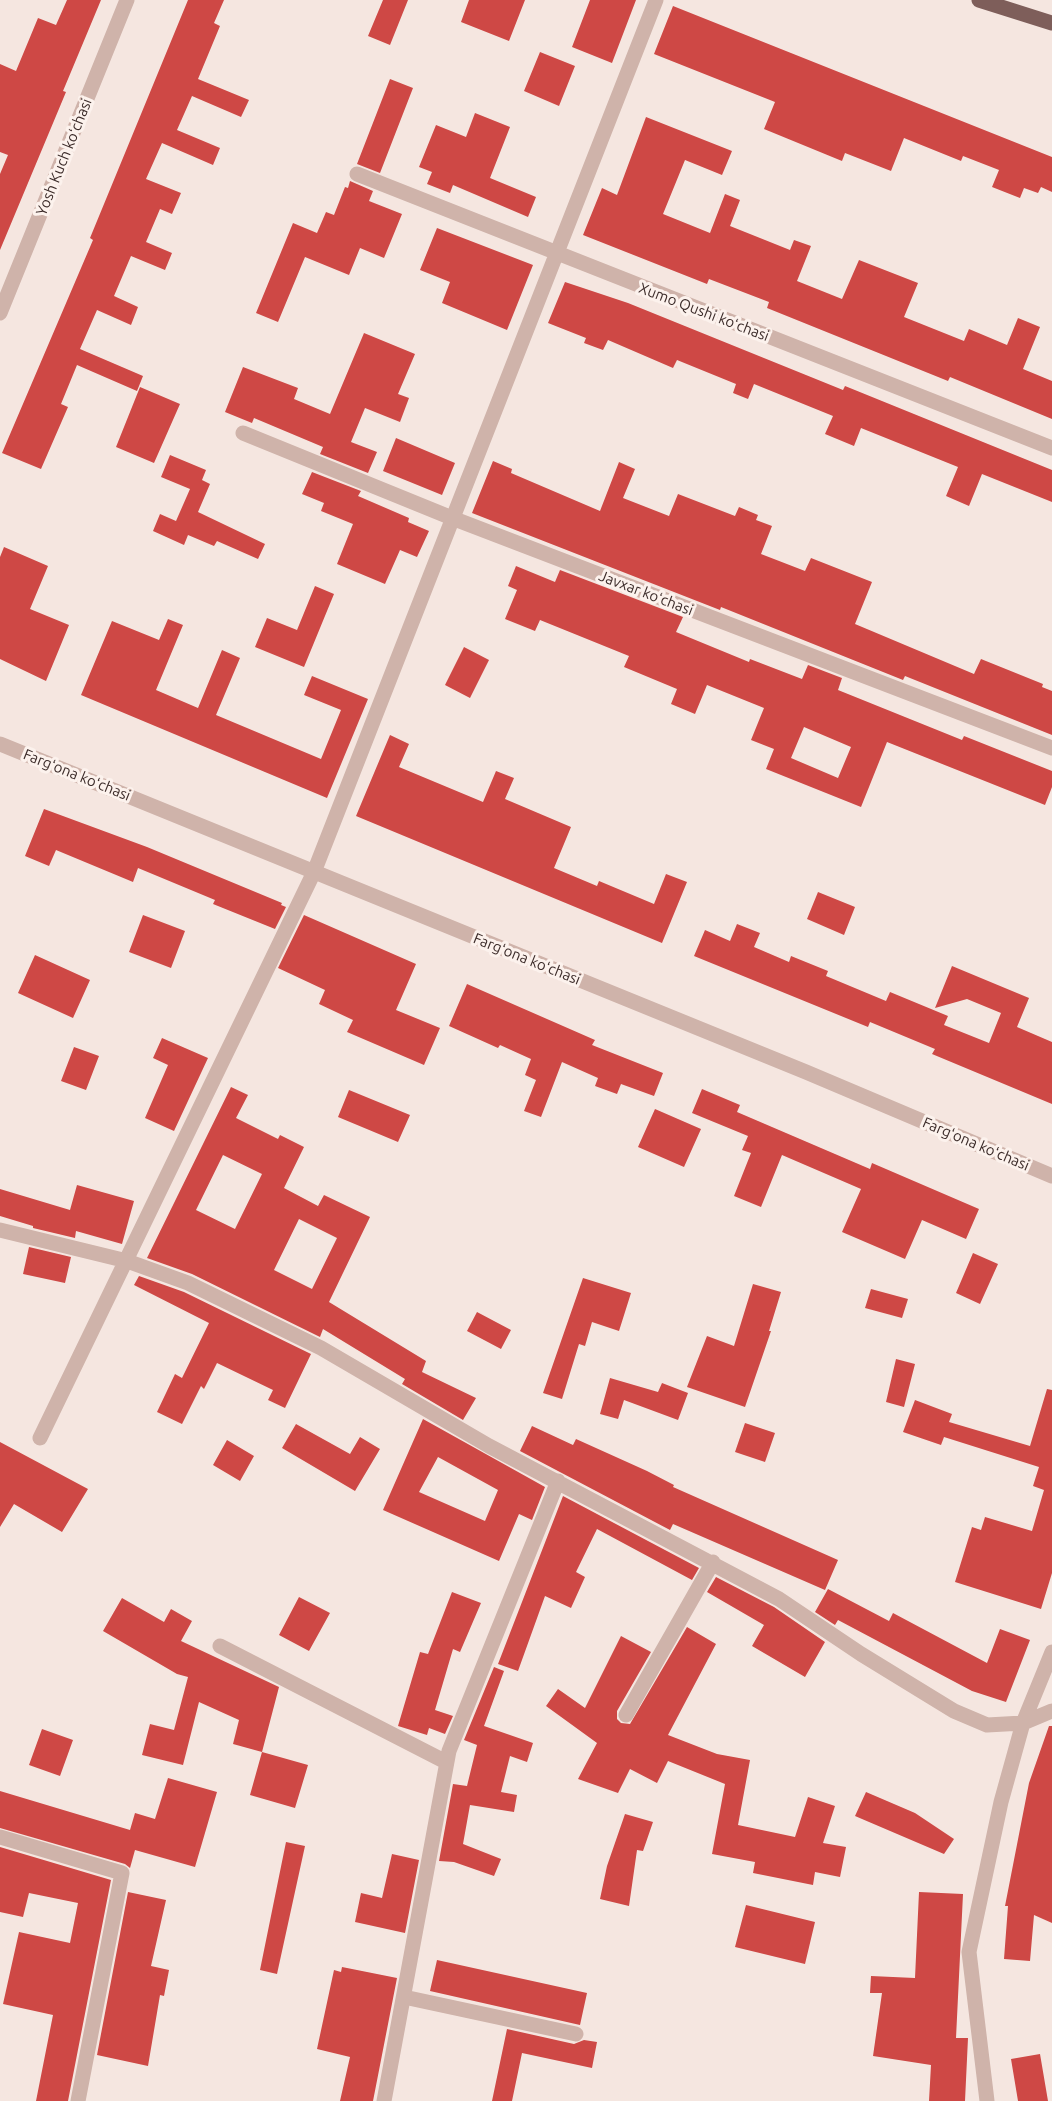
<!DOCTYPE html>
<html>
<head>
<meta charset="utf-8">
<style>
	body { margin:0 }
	canvas { display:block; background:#f5e6e0 }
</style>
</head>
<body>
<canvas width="1052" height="2101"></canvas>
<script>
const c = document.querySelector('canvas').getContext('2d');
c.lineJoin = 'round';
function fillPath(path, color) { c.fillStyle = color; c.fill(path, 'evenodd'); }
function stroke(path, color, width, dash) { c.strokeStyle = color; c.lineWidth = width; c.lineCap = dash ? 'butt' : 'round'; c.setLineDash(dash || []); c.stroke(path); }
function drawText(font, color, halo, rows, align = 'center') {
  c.font = font + ' Ubuntu,sans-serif'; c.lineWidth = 6; c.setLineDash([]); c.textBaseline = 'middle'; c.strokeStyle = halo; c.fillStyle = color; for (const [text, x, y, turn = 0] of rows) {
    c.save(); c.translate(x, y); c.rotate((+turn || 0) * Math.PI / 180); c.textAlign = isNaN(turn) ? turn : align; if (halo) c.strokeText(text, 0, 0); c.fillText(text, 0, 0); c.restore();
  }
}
fillPath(new Path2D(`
	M67 0H101L63 91 66 92 0 250V174L8 155 0 152V64L16 71 38 18 56 25Z
	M188 0H224L214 23 220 26 198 79 249 100 241 117 192 96 177 130 220 148 213 165 162 143 146 179 181 193 172 214 160 209 146 242 172 253 165 270 131 256 114 296 138 307 131 325 97 310 80 349 143 376 137 391 77 365 61 404 68 407 41 469 2 453 93 240 90 238Z
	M383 0H408L390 45 368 36Z
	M469 0H525L509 41 461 22Z
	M590 0H636L612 63 572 47Z
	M673 6 1052 157V192L1041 187 1038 193 1024 188 1020 198 992 187 999 170 963 156 961 161 904 138 891 171 845 153 842 161 764 129 775 102 654 54Z
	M540 52 575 66 559 106 524 91Z
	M390 79 413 88 380 173 357 164Z
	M475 113 510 127 490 178 536 197 528 217 453 185 450 193 427 184 432 172 419 167 436 125 466 137Z
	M646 117 732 151 722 175 685 160 663 214 710 233 725 194 740 200 730 226 790 250 794 240 811 246 797 281 842 299 859 260 918 283 904 317 964 341 969 329 1007 345 1018 318 1040 327 1023 369 1052 381V419L950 377 948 381 767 308 769 302 709 279 707 284 583 235 602 188 617 195Z
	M350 181 373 191 369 201 402 214 384 258 360 248 349 275 305 257 278 322 256 313 293 223 317 233 326 212 334 215 345 187 348 188Z
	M437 228 533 265 507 330 442 303 450 282 420 270Z
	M565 282 628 303 843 390 845 386 1052 470V502L982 474 969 506 946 496 958 467 861 428 854 446 825 434 833 416 754 384 748 399 733 393 736 384 677 360 673 368 608 340 603 350 584 343 586 338 548 323Z
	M364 333 415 354 398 394 409 398 400 422 365 408 351 442 377 452 368 473 320 454 323 447 254 418 252 423 225 412 243 367 298 388 294 399 330 414Z
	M140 387 180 404 154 463 116 447Z
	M396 438 455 463 442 495 383 471Z
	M170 455 206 470 202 480 210 484 198 512 265 544 258 559 217 541 214 546 188 535 184 545 153 531 160 514 176 521 190 489 161 477Z
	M493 461 512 469 511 473 600 511 619 462 635 469 623 498 669 516 678 494 735 516 739 507 758 515 756 520 772 526 761 554 805 571 811 558 872 582 855 624 974 674 981 659 1043 684 1042 687 1052 691V735L905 676 903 680 721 607 720 610 472 513Z
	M312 472 361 491 358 496 409 518 408 522 429 531 417 557 400 550 385 584 337 564 353 524 321 511 324 503 302 494Z
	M4 547 48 566 30 609 69 625 46 681 0 659V557Z
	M516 566 555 582 560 570 683 617 676 632 749 662 750 659 802 679 808 665 842 678 838 690 962 740 964 736 1052 771V787L1045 805 887 742 861 807 766 769 774 749 751 740 764 708 707 685 695 714 671 704 677 689 624 667 629 656 540 620 535 631 505 619 517 590 508 586ZM804 727 851 747 838 778 791 758Z
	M315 586 334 594 304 667 255 647 267 618 297 630Z
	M168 619 183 625 156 690 198 708 222 650 240 658 216 715 321 759 341 710 304 695 312 676 368 699 327 798 81 695 112 621 159 640Z
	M464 647 489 660 470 698 445 685Z
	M390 735 409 744 399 767 483 802 496 771 514 778 505 799 571 827 554 868 597 886 599 881 654 904 666 874 687 882 662 943 356 816Z
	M44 809 147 847 282 903 281 905 286 907 275 929 213 904 215 900 138 868 133 882 56 850 49 866 25 856Z
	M818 892 855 907 844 935 807 919Z
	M143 915 185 931 171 968 129 952Z
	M304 915 416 964 396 1010 440 1028 424 1065 347 1032 353 1020 319 1004 325 990 278 968Z
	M737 924 760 933 754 947 789 962 791 956 828 971 826 976 886 1001 890 992 948 1016 944 1025 989 1043 1001 1013 967 999 935 1008 952 966 1029 998 1017 1027 1052 1042V1104L932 1054 935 1049 870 1022 868 1027 694 956 705 930 730 941Z
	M35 955 90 980 73 1018 18 993Z
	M467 984 595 1040 592 1045 663 1073 654 1096 621 1084 617 1094 595 1086 598 1078 562 1062 541 1117 524 1111 536 1080 525 1075 531 1059 500 1045 498 1048 449 1026Z
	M162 1038 208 1058 174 1131 145 1118 168 1065 153 1058Z
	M74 1047 99 1056 86 1090 61 1081Z
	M231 1087 248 1095 236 1118 278 1139 280 1135 304 1147 284 1188 318 1206 324 1195 370 1217 329 1302 426 1361 422 1372 476 1398 463 1420 402 1384 405 1379 323 1329 320 1337 192 1274 147 1258ZM223 1155 262 1174 235 1229 196 1210ZM299 1219 337 1238 312 1289 274 1270Z
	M702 1089 740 1105 737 1112 870 1169 872 1163 979 1209 966 1239 922 1220 905 1259 842 1232 861 1189 782 1155 761 1207 734 1196 751 1153 742 1150 748 1136 692 1113Z
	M349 1090 410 1115 398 1142 338 1117Z
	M655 1109 701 1129 684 1167 638 1147Z
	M77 1185 134 1201 122 1244 76 1231 75 1238 33 1228V1226L0 1216V1189L70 1210Z
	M29 1247 71 1257 65 1283 23 1274Z
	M973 1253 998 1264 980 1304 956 1293Z
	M139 1276 184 1292 311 1354 285 1408 268 1400 273 1390 217 1363 204 1389 201 1386 182 1424 157 1412 175 1374 182 1378 209 1323 134 1285Z
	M583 1278 631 1293 619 1331 592 1322 585 1346 579 1344 562 1399 543 1393Z
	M753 1284 781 1292 769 1331H771L745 1407 687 1387 707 1336 734 1346Z
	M871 1289 908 1299 902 1318 865 1308Z
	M477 1312 511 1330 501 1349 467 1331Z
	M896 1359 915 1364 904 1407 886 1402Z
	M610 1378 658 1392 662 1383 688 1393 678 1420 624 1400 618 1419 600 1414Z
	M1047 1389 1052 1390V1573L1041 1609 955 1582 972 1527 981 1530 985 1517 1032 1531 1044 1490 1033 1486 1039 1467 944 1437 941 1445 903 1432 915 1400 952 1414 949 1422 1030 1446Z
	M423 1419 545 1487 532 1520 519 1514 499 1561 383 1510ZM438 1457 498 1490 485 1521 419 1492Z
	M745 1423 775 1433 765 1462 735 1452Z
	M296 1424 350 1454 360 1437 380 1449 355 1491 282 1448Z
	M532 1426 573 1445 576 1439 647 1471 674 1485 673 1487 838 1560 825 1590 673 1524 670 1530 520 1451Z
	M227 1440 254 1456 240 1481 213 1465Z
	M0 1442 88 1489 62 1532 14 1504 0 1527Z
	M563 1496 699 1568 692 1580 597 1529 576 1572 585 1577 571 1608 545 1596 518 1671 498 1664Z
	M716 1577 774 1607 825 1642 805 1677 752 1646 764 1625 707 1592Z
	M828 1589 889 1621 893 1613 987 1663 1000 1629 1030 1640 1006 1702 972 1691 838 1620 835 1625 815 1612Z
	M452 1592 481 1603 460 1652 453 1649 435 1710 453 1716 445 1734 429 1728 427 1735 398 1726 420 1652 428 1654Z
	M299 1597 330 1613 309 1651 279 1635Z
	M122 1598 164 1622 171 1609 192 1621 181 1641 279 1687 262 1752 233 1744 239 1720 199 1702 183 1765 142 1755 150 1724 174 1730 188 1677 177 1674 103 1631Z
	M687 1627 716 1644 668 1735 717 1754 750 1760 738 1825 795 1837 808 1797 835 1806 823 1843 846 1847 840 1877 815 1872 813 1885 753 1873 755 1862 712 1854 725 1784 668 1761 657 1783 630 1769 618 1793 578 1779 597 1743 546 1706 558 1689 585 1708 621 1636 651 1652 617 1711V1719L621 1723 630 1724Z
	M494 1667 504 1671 484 1726 533 1743 527 1762 510 1756 501 1792 517 1795 514 1812 470 1805 463 1844 501 1859 494 1876 454 1862 439 1861 453 1784 467 1786 477 1745 464 1740Z
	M1049 1726H1052V1923L1034 1915 1030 1961 1004 1959 1008 1906H1005L1029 1783Z
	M42 1729 73 1740 60 1776 29 1765Z
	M262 1752 308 1765 295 1808 250 1795Z
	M168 1778 217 1792 195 1867 135 1850 130 1868 125 1864 0 1828V1791L130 1830 135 1813 155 1819Z
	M866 1792 915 1813 954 1839 944 1854 855 1816Z
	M625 1814 653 1822 643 1851 637 1850 629 1906 600 1899 607 1866Z
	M286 1842 305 1846 277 1974 260 1970Z
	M0 1847 111 1880 68 2101H36L53 2015 3 2004 19 1932 70 1943 78 1903 29 1893 23 1917 0 1912Z
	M392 1854 419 1860 405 1933 355 1922 361 1893 382 1898Z
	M128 1892 166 1900 151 1966 169 1970 164 1996 160 1995 148 2066 97 2055Z
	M919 1892 963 1894 956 2038H968L965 2101H929L931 2065 873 2056 882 1993H870L871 1976 915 1978Z
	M746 1905 815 1922 805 1964 735 1947Z
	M437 1960 587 1993 580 2025 430 1991Z
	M342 1967 397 1978 373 2101H340L350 2057 317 2049 334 1970 341 1972Z
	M507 2029 574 2044 584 2040 597 2042 592 2068 522 2053 512 2101H492Z
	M1040 2054 1048 2101H1018L1011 2059Z`), '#ce4845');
stroke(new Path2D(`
	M357 174 1052 448
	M0 313 127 0
	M243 433 452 518 1052 748
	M0 744 806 1072 1052 1176
	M0 1230 127 1261 188 1283 321 1348 489 1446 779 1599 861 1654 954 1711 987 1725 1023 1723 1052 1711
	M40 1438 314 872 656 0
	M220 1646 446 1762
	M626 1715 713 1562
	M0 1837 122 1873 78 2101
	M404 1997 576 2034
	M384 2101 449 1751 558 1481
	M987 2101 969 1952 1001 1802 1023 1723 1052 1652`), '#cfb3aa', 15);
stroke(new Path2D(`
	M979 0 1052 23`), '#7e5e5a', 15);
drawText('15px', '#3c2c2a', '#fcf2ed', [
	["Yosh Kuch koʻchasi",64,157,-68],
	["Xumo Qushi koʻchasi",704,312,21],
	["Javxar koʻchasi",646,593,21],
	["Fargʻona koʻchasi",77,775,22],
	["Fargʻona koʻchasi",527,959,22],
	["Fargʻona koʻchasi",976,1144,23]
]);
</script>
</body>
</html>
